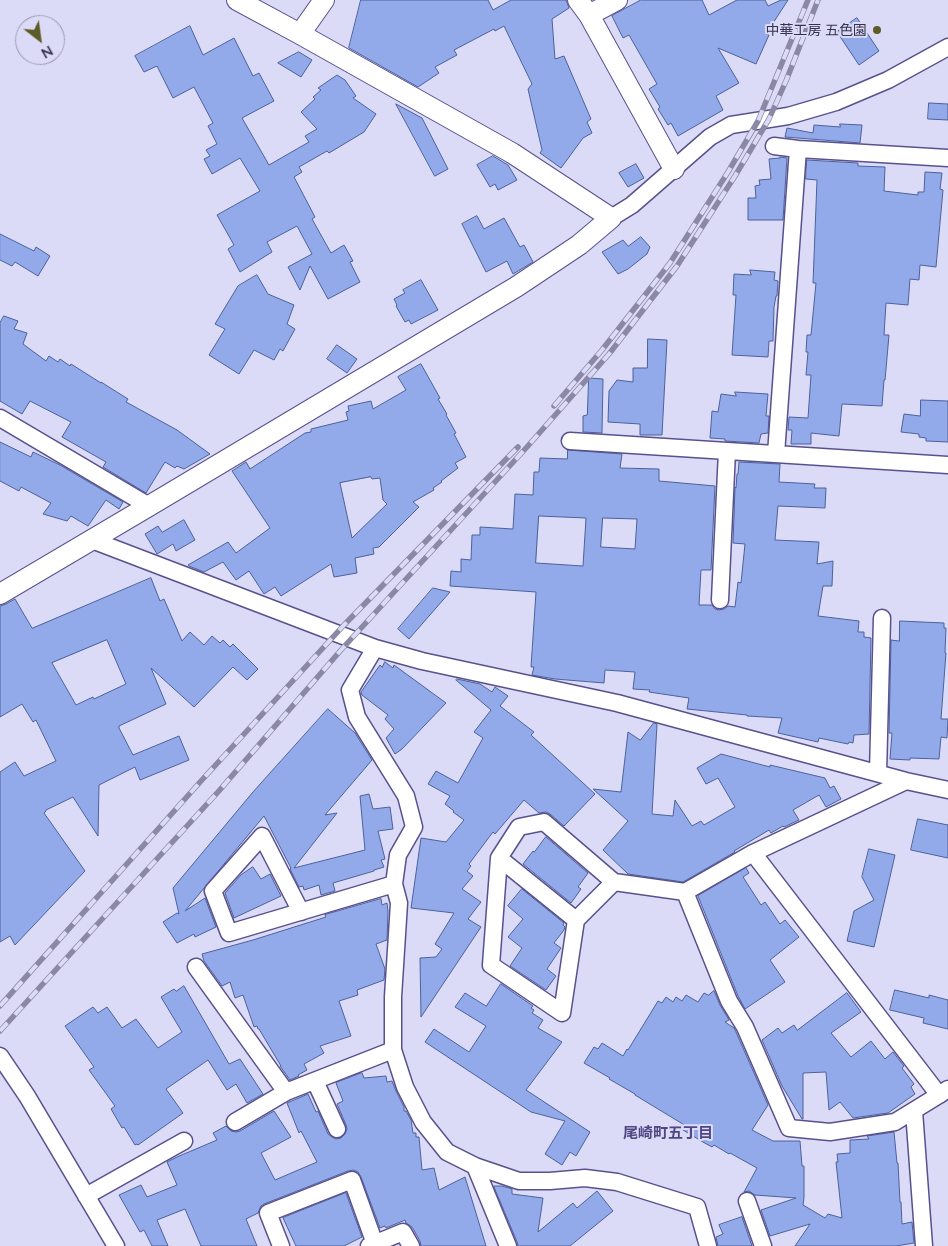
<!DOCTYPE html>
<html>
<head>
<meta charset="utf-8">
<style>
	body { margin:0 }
	#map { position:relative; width:948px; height:1246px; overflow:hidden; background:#dcdbf7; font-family:Lato,sans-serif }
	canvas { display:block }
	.north { position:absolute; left:15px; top:15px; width:50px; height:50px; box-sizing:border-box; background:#dcdbf7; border:1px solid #9997b3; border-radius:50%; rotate:150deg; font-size:14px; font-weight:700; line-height:20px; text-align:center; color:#34314d }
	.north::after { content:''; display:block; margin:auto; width:18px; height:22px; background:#5d5b28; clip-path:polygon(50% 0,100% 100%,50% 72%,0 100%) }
</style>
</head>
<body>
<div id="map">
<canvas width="948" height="1246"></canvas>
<div class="north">N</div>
</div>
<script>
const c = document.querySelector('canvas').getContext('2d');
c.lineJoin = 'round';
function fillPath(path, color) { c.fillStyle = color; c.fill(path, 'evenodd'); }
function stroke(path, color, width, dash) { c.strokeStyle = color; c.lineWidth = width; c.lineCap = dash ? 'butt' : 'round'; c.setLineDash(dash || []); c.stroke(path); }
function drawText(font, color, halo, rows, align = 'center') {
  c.font = font + ' Lato,"Noto Sans JP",sans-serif'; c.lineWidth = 4; c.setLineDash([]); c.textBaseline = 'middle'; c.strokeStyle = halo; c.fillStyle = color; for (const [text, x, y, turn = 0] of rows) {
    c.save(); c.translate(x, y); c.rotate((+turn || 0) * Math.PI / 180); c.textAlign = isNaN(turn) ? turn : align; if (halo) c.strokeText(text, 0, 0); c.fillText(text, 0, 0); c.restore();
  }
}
const building = new Path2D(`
	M361 0H488L493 10 511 0H566L569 8 552 19 555 59 564 56 591 119 587 122 592 133 583 138 561 168 540 153 542 150 528 89 532 84 504 26 495 31 494 29 454 50 457 55 435 67 439 73 418 87 349 48Z
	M641 0H702L709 15 737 0H765L768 6 781 0H788L766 34 769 35 756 64 718 48 739 83 716 96 723 110 678 136 671 123 668 125 658 109 660 107 649 89 657 84 629 35 623 38 612 16Z
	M857 18 879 51 859 65 837 32Z
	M190 26 203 55 234 38 253 76 259 73 274 101 242 118 269 165 309 142 305 136 317 129 301 112 315 99 313 97 321 90 318 88 337 75 345 80 356 96 353 98 376 114 364 132 329 153 327 151 299 167 302 172 294 177 315 217 312 219 331 253 344 245 353 261 350 262 360 282 328 299 310 266 300 290 288 267 312 254 297 226 267 242 272 252 240 272 228 249 234 245 217 215 260 191 240 158 212 174 204 159 210 156 206 150 217 144 208 126 213 123 194 87 173 98 157 66 144 72 135 56Z
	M299 52 312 60 301 77 278 63Z
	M929 103 948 104V120L928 119Z
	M396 104 422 118 448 169 435 176Z
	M840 124 862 125 860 143 785 137 787 128 813 133 814 125 840 127Z
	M493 156 508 165 517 180 498 190 495 184 490 187 477 165Z
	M780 157 787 158 783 220H748V198H756L755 186 760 185 759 180 771 179 769 159 780 158Z
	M807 160 858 163V166L885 167 884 191 918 195V192H924L925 172 942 173 940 189 943 190 936 267 920 265 919 280 910 279 908 305 886 303 884 335H889L886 369 885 380H884L882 406 842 404 839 436 811 433V444H791L792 430H788L789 417 808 418 811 375H806L808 352H806L807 335H811L816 283H813L817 180 806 179Z
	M636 164 644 178 628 187 619 173Z
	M477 216 484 229 504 218 520 247 524 245 533 262 513 274 507 261 486 272 462 224Z
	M0 234 34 251 36 247 50 256 38 276 15 262 12 266 0 260Z
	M641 237 650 247 647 254 628 269 618 274 602 252 623 240 628 246Z
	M750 270 775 272 774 280 778 281 777 296H776L774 307 773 341H769L768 357 732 355 736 295H733L734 274 751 275Z
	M257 275 268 294 294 305 287 324 295 329 283 351 280 349 274 360 254 350 239 374 209 355 225 329 215 324 238 286Z
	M421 280 438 310 411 324 409 320 405 322 396 306 397 305 394 299 405 293 403 290Z
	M4 316 18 321 14 329 27 333 23 344 46 361 49 356 58 362 60 359 70 366 71 364 101 383V382L128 399 126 402 177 430 210 454 184 469 177 466 175 468 165 462 146 493 103 467 106 462 62 437 71 422 30 401 22 414 0 401V323Z
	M648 339 667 340 662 435H640V424L608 422 609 391 617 380 633 382V368H647Z
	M337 345 357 359 347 373 327 359Z
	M421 364 440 398 438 399 447 414 446 415 456 433 454 434 466 457 455 463 458 468 441 481 442 482 433 488 434 490 413 502 419 507 379 547 373 548 374 554 355 558 357 573 334 577 331 564 281 596 275 587 264 594 249 571 236 580 223 562 204 572 189 566 188 565 228 542 236 553 270 528 232 471 246 462 250 469 305 433 311 432V429L348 420 346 412 349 411 348 406 371 401 373 409 406 390 398 377ZM371 477 372 479 380 478 383 500 387 504 352 538 340 483Z
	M589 378 603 379 602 433 583 432V416L587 415Z
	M735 392 768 394 766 416H769L768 433 761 434 759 443 725 441V439L710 438 712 411 718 412 721 394 736 396Z
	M921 400 948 401V442L926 441V438L919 437V434L901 432 904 414 920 416Z
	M0 442 31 457 33 452 60 465 123 502 119 509 106 500 88 526 71 516 67 521 43 514 51 503 21 487 19 491 0 481Z
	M568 450 622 454 620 468 659 469V481L715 486 711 570H701L699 605H712L715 609 719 610 724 609 728 606 735 607 738 582 741 583 745 544 733 543 735 487 736 488 737 474H738L739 462 780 464 779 482 815 484 814 488H826L825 508 778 506 775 540 819 542 817 564 833 561 832 586H823L818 616 859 621 858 632H864V637L871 638 869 734 854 735 853 743 849 742 848 744 819 738 818 742 778 733 782 718 747 716V715L687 709 689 698 649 692 650 690 633 689 635 672 605 670 604 683 555 679 532 675 534 667H531L536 592 450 586 451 571 461 572V559L471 560 472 535H480V527L513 529 515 494 533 495 534 472H539L540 458 567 459ZM539 516 586 518 583 566 536 563ZM603 518 637 519 635 549 601 547Z
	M184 520 195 540 176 551 173 544 157 554 145 534 158 526 162 532Z
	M151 578 160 601 164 599 182 641 190 632 204 645 212 636 220 643 223 640 230 647 233 644 258 669 247 680 233 667 194 707 151 668 166 704 119 726V728L133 755 179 736 189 760 140 780 135 767 99 785 98 836 73 797 46 810V811L44 813 85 871 15 945 10 936 0 942V772L15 762 24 776 56 761 36 720 33 722 22 704 0 717V606L6 604 15 599 32 628ZM107 640 126 684 94 699 93 697 76 705 52 663Z
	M433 588 450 592 409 639 398 629Z
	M900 621 944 623V628H946L945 653H946L941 719H948L947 738 941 737 939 759 910 758V760L890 759 892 733H889L891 640 899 641Z
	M385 662 393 668 394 665 446 703 402 749 395 754 386 738 394 729 385 719 388 715 362 695 361 692 380 665 382 667Z
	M457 679 480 684 492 692 495 687 508 696 500 706 534 732 531 735 595 794 564 826 550 814 546 812 539 813 524 800 495 834 493 832 469 864 471 866 467 871 473 876 462 889 481 902 468 919 481 927 421 1017 420 958 436 957 442 949 435 944 454 913 411 908 421 838 446 842 464 820 453 812 454 811 445 804 450 796 428 784 436 771 458 783 483 738 474 732 491 710 456 680Z
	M328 709 355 733 372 760 325 815 337 813 294 868 365 850 360 796 369 794 373 809 390 807 393 829 378 831 385 859 381 860 384 867 374 870V871L333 883 335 891 321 895 319 885 304 890 303 886 299 887 290 869 291 868 264 816 185 911 205 898 216 927 195 937 194 934 177 943 163 922 177 913 179 914 173 888 253 792Z
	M654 723 657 724 652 814 673 816 675 800 692 826 701 821 704 825 735 807 718 778 706 784 697 768 721 754 770 767V765L825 778 830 788 834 786 841 799 826 807 819 795 793 810 799 820 784 827 783 826 771 833 769 830 734 851 735 852 683 882 628 874 603 850 628 821 593 789 621 792 628 732 640 740Z
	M918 819 948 825V858L911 850Z
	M546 837 588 873 578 887 581 889 571 903 523 864 533 851 534 852Z
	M869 849 895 855 874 947 847 941 854 911 874 900 862 877Z
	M253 867 261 879 270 874 281 896 234 918 225 893 241 875Z
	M746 868 749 873 743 877 761 905 765 902 780 924 785 920 799 937 770 960 785 982 745 1009 738 996 698 896Z
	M522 889 564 923 563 925 565 927 564 930 554 943 561 948 547 969 556 976 546 990 510 966 522 948 508 937 523 919 508 906Z
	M381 899 382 905 387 903 388 911 387 940 376 944 385 969 384 980 357 990 358 995 339 1001 351 1036 320 1046 324 1053 304 1064 307 1070 298 1075 299 1076 290 1080 280 1066H281L259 1029H258L257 1026 254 1027 243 995 235 998 230 982 222 986 204 961 202 954 253 940 326 917 325 915Z
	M501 984 533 1006 531 1008 534 1010 532 1013 543 1020 538 1028 562 1042 526 1090 590 1132 576 1156 570 1152 562 1165 545 1154 565 1121 531 1112 425 1042 434 1029 469 1052 486 1026 455 1007 465 993 486 1006Z
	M184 986 229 1064 240 1059 263 1094 247 1103 236 1084 227 1090 208 1060 166 1089 183 1113 138 1145 137 1144 135 1145 124 1127 122 1128 111 1109 115 1106 89 1070 94 1067 65 1026 93 1007 98 1013 107 1007 122 1028 136 1019 158 1048 182 1032 161 997 174 989 176 991Z
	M895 990 929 998V995L948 1000V1029L923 1023 924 1018 890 1010Z
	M714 991 720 1005 729 1020 725 1022 734 1028 736 1032 768 1105 752 1130 773 1141H800L802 1166H804V1198L803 1205 825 1218 828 1214 842 1218 836 1162H838L837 1154 850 1153V1140L869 1139 867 1136 894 1132 897 1163H898L900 1202H901L902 1224 912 1222 914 1243 896 1246H795L810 1224 770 1236 761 1210 796 1198 755 1195 749 1191 744 1192 757 1168 730 1153 729 1154 714 1145 712 1147 703 1142 683 1130 686 1126 635 1095V1094L609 1079 610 1078 584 1063 594 1047 598 1049 602 1043 623 1056 627 1049 628 1050 658 1001 662 1003 666 997 673 1002 676 997 682 1001 686 995 698 1002 704 993 708 995Z
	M847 993 861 1012 831 1033 851 1057 871 1041 885 1059 893 1052 904 1066 902 1068 914 1084 911 1087 915 1094 888 1113 853 1118 840 1102 829 1110 826 1072 803 1073V1119H802L782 1086 762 1040 778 1028 782 1033 794 1025 797 1030Z
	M362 1073 364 1078 386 1076 387 1082 392 1081 396 1091 404 1107V1111H406L411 1120 413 1133H416V1137H419L422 1170 434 1168 439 1190 465 1177 486 1246H421L420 1241 412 1227 406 1223 405 1220 386 1228 385 1226 380 1228 361 1177 358 1172 353 1170 348 1171 264 1204 261 1206 258 1213 246 1219 257 1246H201L185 1209 157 1220 168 1246H152L144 1230 140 1232 119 1195 141 1185 147 1197 177 1185 167 1162 177 1157 217 1140 213 1133 226 1126 231 1131 236 1132 240 1131 274 1111 291 1137 261 1153 275 1180 317 1162 301 1131 299 1133 287 1103 308 1094 316 1112 318 1111 328 1134 332 1137 336 1139 341 1138 345 1134 347 1129 346 1125 337 1104 343 1101 336 1083Z
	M494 1186H502L512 1189V1194L543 1198 538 1232 573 1203 577 1208 597 1191 613 1211 570 1246H518L517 1242Z
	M346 1193 362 1237 344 1246H296L283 1218Z
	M742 1217 752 1246H718L716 1237 723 1234 719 1225Z`);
fillPath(building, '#92aaea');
stroke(building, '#4c619b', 1);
const minor = new Path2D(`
	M774 146 798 149 948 158
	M611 218 632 205 710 137 731 125 788 116 836 102 888 80 948 47
	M0 418 149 506
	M570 441 948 465
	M776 454 798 149
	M92 540 375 648 422 661 617 703 906 781 948 790
	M720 600 727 451
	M375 648 350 690 357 717 406 796 414 827 398 855 394 884 399 903 393 997V1050L405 1087 423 1122 447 1152 475 1166 519 1181H550L585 1178 617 1182 697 1207 708 1246
	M878 773 882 618
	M906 781 753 853 939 1095 948 1089
	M499 858 576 920
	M614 882 544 822 519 827 499 858 491 965 562 1013 576 920 614 882 685 892 753 853
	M685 892 729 1001 745 1027 789 1128 830 1132 895 1122 939 1095
	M301 912 262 836 213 891 229 933 394 884
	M196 967 286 1092 393 1050
	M0 1056 27 1096 116 1246
	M315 1081 337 1129
	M914 1111 924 1246
	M235 1122 286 1092
	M475 1166 508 1246
	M86 1196 184 1141
	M747 1201 763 1246
	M281 1246 268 1213 352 1180 375 1244
	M369 1246 403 1232 411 1246`);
const tertiary = new Path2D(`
	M578 0 589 15 674 169
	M589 15 617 0
	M300 34 324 0
	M0 594 149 506 516 287 579 245 611 218 512 153 300 34 237 0`);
stroke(minor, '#58518e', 19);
stroke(tertiary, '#58518e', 22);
stroke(minor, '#fff', 16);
stroke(tertiary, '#fff', 20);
const rail = new Path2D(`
	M554 406 602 350 670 263 728 172 758 121 808 0
	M0 1006 201 781 344 625 518 447
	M0 1031 218 792 341 650 527 447 609 354 677 266 735 176 769 119 786 81 818 0`);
stroke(rail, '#8a88a4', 5.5);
stroke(rail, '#dcdbf7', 4, [11]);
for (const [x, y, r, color] of [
	[877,30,5,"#5d5b28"]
]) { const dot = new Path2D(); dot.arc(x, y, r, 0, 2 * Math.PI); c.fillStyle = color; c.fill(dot); stroke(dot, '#dcdbf7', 2); }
drawText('14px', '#34314d', '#dcdbf7', [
	["中華工房 五色園",867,30]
], 'right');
drawText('bold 15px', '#4f4783', '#dcdbf7', [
	["尾崎町五丁目",668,1133]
]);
</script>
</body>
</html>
